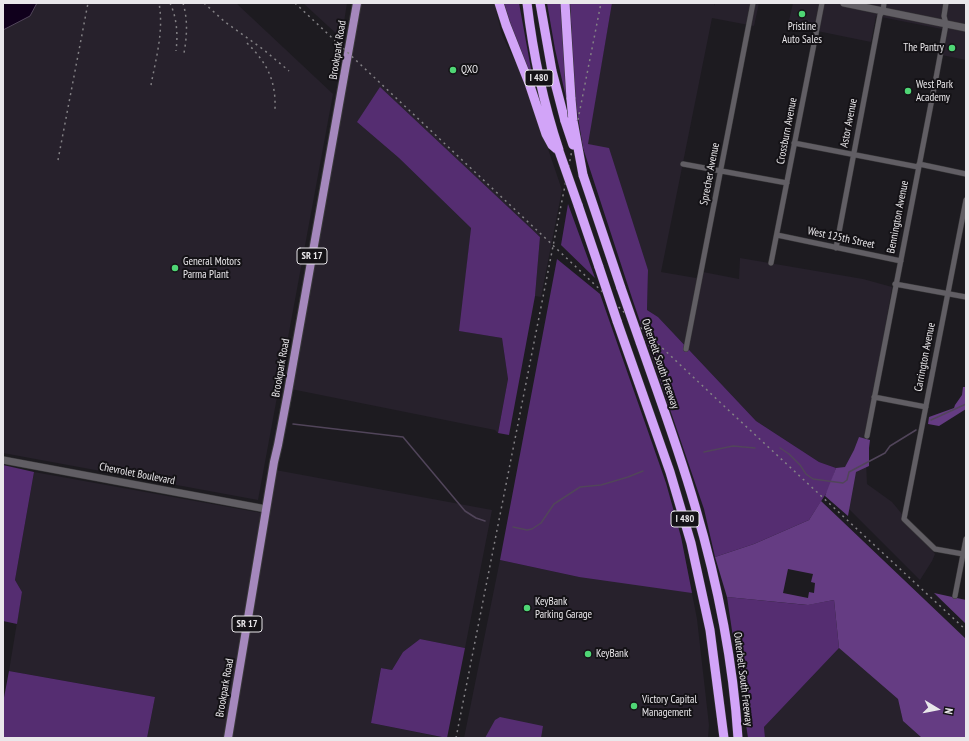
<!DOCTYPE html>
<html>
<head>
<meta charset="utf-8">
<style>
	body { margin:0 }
	#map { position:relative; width:969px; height:741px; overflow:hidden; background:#1d1b20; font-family:"PT Sans Narrow",sans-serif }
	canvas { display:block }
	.frame { position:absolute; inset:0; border:4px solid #e9e7ea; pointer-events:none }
	.north { position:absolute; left:917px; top:689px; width:40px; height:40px; -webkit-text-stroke:3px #141216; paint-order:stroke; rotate:100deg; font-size:11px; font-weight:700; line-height:16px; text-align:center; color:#e9e7ea }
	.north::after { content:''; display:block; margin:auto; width:14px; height:18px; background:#e9e7ea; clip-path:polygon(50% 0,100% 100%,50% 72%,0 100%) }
</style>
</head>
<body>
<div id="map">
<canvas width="969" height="741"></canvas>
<div class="frame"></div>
<div class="north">N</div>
</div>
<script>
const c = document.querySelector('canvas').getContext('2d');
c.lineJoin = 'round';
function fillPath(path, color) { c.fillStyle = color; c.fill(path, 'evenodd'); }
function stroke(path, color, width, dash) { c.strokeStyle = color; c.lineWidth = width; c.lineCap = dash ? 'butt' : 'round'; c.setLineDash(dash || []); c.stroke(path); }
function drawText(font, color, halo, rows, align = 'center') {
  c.font = font + ' "PT Sans Narrow",sans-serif'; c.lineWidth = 4; c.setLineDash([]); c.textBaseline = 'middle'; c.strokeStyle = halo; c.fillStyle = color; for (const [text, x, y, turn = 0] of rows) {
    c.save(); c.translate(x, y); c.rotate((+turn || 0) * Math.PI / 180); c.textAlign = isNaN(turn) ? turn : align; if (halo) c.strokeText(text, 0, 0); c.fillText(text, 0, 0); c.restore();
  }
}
fillPath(new Path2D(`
	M3 3H236L333 94 258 500 3 453Z
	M303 3H347L342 35 340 37Z
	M361 3H494L502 35 526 84 562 190 541 297 535 296 540 236 357 122 399 158 471 228 460 331 502 338 508 379 498 433 495 430 291 389Z
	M612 3H714V6L715 3H759L754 26 712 18 661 272 696 278 703 272 739 279 740 258 863 279 892 287 868 430 866 461 867 484 892 502 935 554 932 561 920 580 829 489 836 468 819 462 756 421 658 317 647 310 648 270 587 144Z
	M793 3H966V60L937 54 942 29 876 16 871 42 788 25Z
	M270 469 492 510 465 648 420 639 403 652 392 670 381 668 371 723 446 738H147L155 697 9 671 22 592 15 580 34 472 262 513Z
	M681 537 697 619 709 725 708 738H464L500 560 579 577Z
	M839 648 898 699 903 721 922 738H765L764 727Z`), '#27212c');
fillPath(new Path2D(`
	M502 3H519L533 80H531Z
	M547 3H563L567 102 555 49Z
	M570 3H612L588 144 609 148 648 270 647 310 658 317 756 421 819 462 836 468 829 489 809 520 754 544 715 557 704 509 632 298 583 148 575 98Z
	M380 87 540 237 535 296 509 435 498 433 508 379 502 338 459 331 471 228 399 158 357 122Z
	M568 204 595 278 561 245Z
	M557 259 600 294 666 483 681 537 692 593 579 577 500 560Z
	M3 465 34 472 15 580 22 592 17 624 3 621Z
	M727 597 807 605 834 600 839 648 764 727 765 738H748Z
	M420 639 465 648 447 738 371 723 381 668 392 670 403 652Z
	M9 671 155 697 147 738H3V703Z
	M500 717 543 726 541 738H485L495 720Z`), '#552d71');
fillPath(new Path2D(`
	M963 387H966V409L939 426 928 424 929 417 954 408 955 405 962 395Z
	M859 437 870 440 869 448V466L856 472 848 516 825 496 836 468 845 467 854 450Z
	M821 501 966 639V738H922L903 721 898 699 839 648 834 600 808 605 727 597 715 557 754 544 809 520ZM788 569 813 574 811 582 815 583 814 593 809 592 808 598 783 593Z
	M934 593 966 600V624Z`), '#653c83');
const water = new Path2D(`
	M3 3H37L30 16 3 30Z`);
fillPath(water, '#10001c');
stroke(water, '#51455a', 1);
stroke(new Path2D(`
	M931 420 966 404
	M293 424 403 437 465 511 476 518 485 521
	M780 448 789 454 800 465 806 474 813 479 843 483 847 480 849 472 885 453 890 446 916 430
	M704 452 733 446 755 448
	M513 527 527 530 532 529 541 523 554 504 580 487 601 485 628 477 643 471`), '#51455a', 1.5);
const minor = new Path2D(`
	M794 143 918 167
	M683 164 787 183
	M919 164 966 174
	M777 235 901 261
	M836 248 880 15 883 11 884 3
	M771 263 822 3
	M895 284 966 297
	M686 349 753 3
	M874 397 926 407
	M867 436 936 78 946 24 944 16 946 3
	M963 554 935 549 904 519 966 200
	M955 596 966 539`);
const secondary = new Path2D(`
	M844 3 966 28
	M3 460 266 509`);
const primary = new Path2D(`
	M228 738 274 462 278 445 288 392 357 3`);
const motorway = new Path2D(`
	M499 3 506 25 529 83 546 134 552 145 559 151
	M527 3C533 53 543 102 559 150
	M540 3 552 71 565 121
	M565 3 571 99
	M583 175 621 288
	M578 205 599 267
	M617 321 670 472 691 543 710 630 724 738
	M640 342C659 396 679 450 695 506 717 581 733 659 738 738`);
stroke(minor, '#39383a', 6);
stroke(secondary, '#39383a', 8);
stroke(primary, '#39383a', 10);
stroke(motorway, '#39383a', 10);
stroke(minor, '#615e64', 5);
stroke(secondary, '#615e64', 7);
stroke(primary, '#a588bd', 8);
stroke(motorway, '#d2a4f8', 9);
stroke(new Path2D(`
	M170 3C177 18 178 35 176 51
	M183 3C188 20 187 36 184 53
	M204 3 225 22 264 50 289 71
	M295 3 724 406 966 630
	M247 43C267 63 276 80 275 109
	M151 85C156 58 164 31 159 3
	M58 160 88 3
	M456 738 601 3`), '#838185', 1.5, [2, 4]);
const motorwayBridge = new Path2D(`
	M571 99 573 121 583 175
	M565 121 573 145
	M559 151 578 205
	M599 267 617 321
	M621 288 640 342`);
stroke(motorwayBridge, '#39383a', 10, []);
stroke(motorwayBridge, '#d2a4f8', 9);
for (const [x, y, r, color] of [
	[802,14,4,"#4fd675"],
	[952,48,4,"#4fd675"],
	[453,70,4,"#4fd675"],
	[908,91,4,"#4fd675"],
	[175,268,4,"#4fd675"],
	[527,608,4,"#4fd675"],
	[588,654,4,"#4fd675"],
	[634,706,4,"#4fd675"]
]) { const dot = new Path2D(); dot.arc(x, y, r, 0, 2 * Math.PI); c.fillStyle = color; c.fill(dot); stroke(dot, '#141216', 1.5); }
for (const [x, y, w] of [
	[539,78,28],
	[312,256,30],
	[685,519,28],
	[247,624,30]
]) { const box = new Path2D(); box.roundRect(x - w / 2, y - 8, w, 16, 3); c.fillStyle = '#141216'; c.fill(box); stroke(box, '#e9e7ea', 1); }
drawText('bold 10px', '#e9e7ea', null, [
	["I 480",539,78],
	["SR 17",312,256],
	["I 480",685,519],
	["SR 17",247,624]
]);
drawText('11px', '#e9e7ea', '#141216', [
	["Pristine",802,27,"center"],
	["Auto Sales",802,40,"center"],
	["The Pantry",944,48,"right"],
	["QXO",461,70],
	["West Park",916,85],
	["Academy",916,98],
	["General Motors",183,262],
	["Parma Plant",183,275],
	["KeyBank",535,602],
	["Parking Garage",535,615],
	["KeyBank",596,654],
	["Victory Capital",642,700],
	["Management",642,713]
], 'left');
drawText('11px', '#e9e7ea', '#141216', [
	["Brookpark Road",338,50,-81],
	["Astor Avenue",849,123,-79],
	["Crossburn Avenue",787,131,-79],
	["Sprecher Avenue",710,174,-79],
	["Bennington Avenue",898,217,-79],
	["West 125th Street",841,238,12],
	["Carrington Avenue",925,357,-79],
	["Outerbelt South Freeway",660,364,71],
	["Brookpark Road",281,368,-80],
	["Chevrolet Boulevard",137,474,11],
	["Outerbelt South Freeway",743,679,83],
	["Brookpark Road",225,688,-80]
]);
</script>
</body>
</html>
